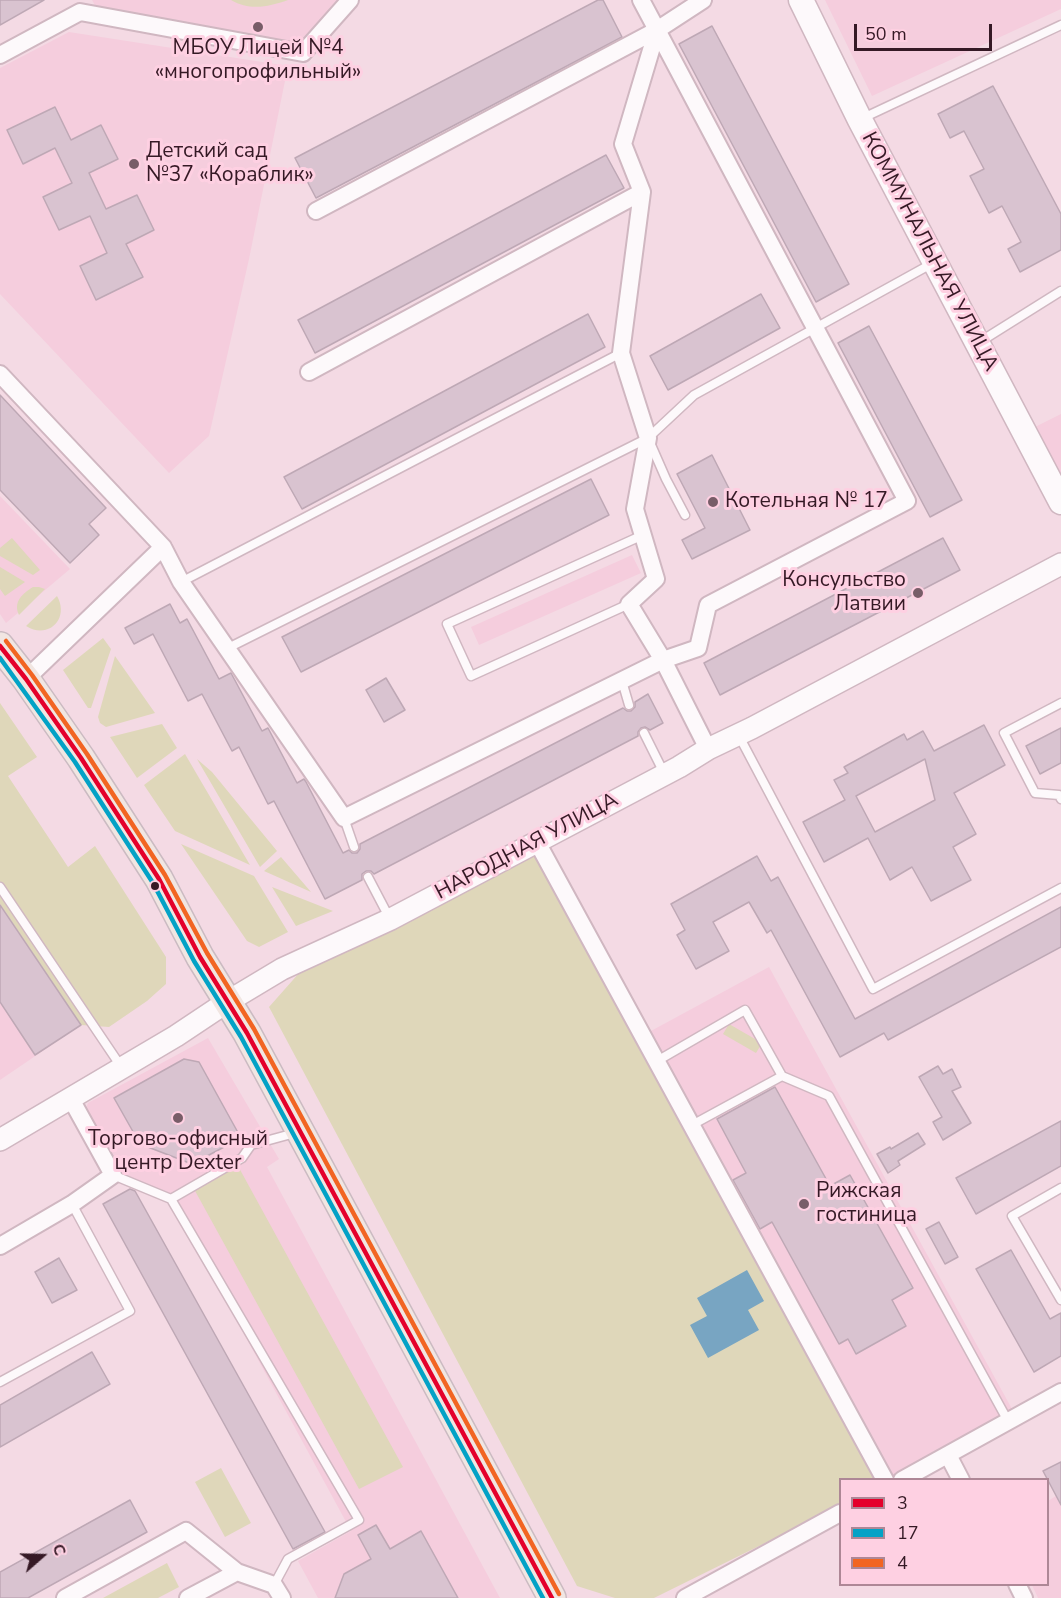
<!DOCTYPE html>
<html>
<head>
<meta charset="utf-8">
<style>
	body { margin:0 }
	#map { position:relative; width:1061px; height:1598px; overflow:hidden; background:#f4dae4; font-family:"Nunito Sans",sans-serif }
	canvas { display:block }
	.legend { position:absolute; left:839px; top:1478px; width:210px; height:108px; box-sizing:border-box; background:#fed0e2; border:2px solid #ae8796; margin:0; padding:8px 10px; list-style:none; font-size:18px; color:#351925 }
	.legend li { display:flex; align-items:center; gap:12px; height:30px }
	.legend b { width:30px; border:2px solid #ae8796 }
	.north { position:absolute; left:12px; top:1526px; width:60px; height:60px; -webkit-text-stroke:4px #fed0e2; paint-order:stroke; rotate:70deg; font-size:16px; font-weight:700; line-height:24px; text-align:center; color:#351925 }
	.north::after { content:''; display:block; margin:auto; width:21px; height:27px; background:#351925; clip-path:polygon(50% 0,100% 100%,50% 72%,0 100%) }
	.scale { position:absolute; left:854px; top:24px; width:138px; height:27px; box-sizing:border-box; border:3px solid #351925; border-top:0; padding-left:8px; font-size:18px; line-height:21px; white-space:nowrap; color:#351925; -webkit-text-stroke:4px #fed0e2; paint-order:stroke }
</style>
</head>
<body>
<div id="map">
<canvas width="1061" height="1598"></canvas>
<ul class="legend">
<li><b style="height:8px;background:#e4002b"></b>3</li>
<li><b style="height:8px;background:#03a2c6"></b>17</li>
<li><b style="height:8px;background:#f26522"></b>4</li>
</ul>
<div class="north">С</div>
<div class="scale">50 m</div>
</div>
<script>
const c = document.querySelector('canvas').getContext('2d');
c.lineJoin = 'round';
function fillPath(path, color) { c.fillStyle = color; c.fill(path, 'evenodd'); }
function stroke(path, color, width, dash) { c.strokeStyle = color; c.lineWidth = width; c.lineCap = dash ? 'butt' : 'round'; c.setLineDash(dash || []); c.stroke(path); }
function drawText(font, color, halo, rows, align = 'center') {
  c.font = font + ' "Nunito Sans",sans-serif'; c.lineWidth = 6; c.setLineDash([]); c.textBaseline = 'middle'; c.strokeStyle = halo; c.fillStyle = color; for (const [text, x, y, turn = 0] of rows) {
    c.save(); c.translate(x, y); c.rotate((+turn || 0) * Math.PI / 180); c.textAlign = isNaN(turn) ? turn : align; if (halo) c.strokeText(text, 0, 0); c.fillText(text, 0, 0); c.restore();
  }
}
fillPath(new Path2D(`
	M92 0H341L301 45 97 9Z
	M825 0H1061V9L872 96Z
	M69 32 288 66 249 259 209 436 169 473 0 294V68Z
	M1061 414V490L1029 430Z
	M0 496 70 569 6 623 0 614Z
	M632 555 641 573 479 645 471 627Z
	M0 905 81 1025 0 1080Z
	M769 967 1012 1409 892 1479 638 1038Z
	M208 1038 279 1159 267 1167 500 1598H318L298 1561 351 1531 167 1192 115 1171 84 1113 88 1103Z
	M1056 1496 1059 1502 1061 1501V1598H1038L1032 1585 1048 1584V1501Z`), '#f5cddd');
fillPath(new Path2D(`
	M231 0H288C268 7 250 11 231 0Z
	M12 538 40 570 33 575 0 556V548Z
	M0 567 25 582 5 596 0 589Z
	M33 587H39L45 589 19 615C13 602 22 594 33 587Z
	M57 596C70 619 48 640 26 626Z
	M103 638 111 649 91 708H88L63 670Z
	M115 656 155 713 106 727 100 723 98 717Z
	M0 703 37 757 8 776 68 867 95 846 166 957V984L147 1001 109 1027 81 1025 0 904Z
	M162 724 177 748 137 778 110 737Z
	M185 754 250 865 175 831 144 785Z
	M197 759 212 772 277 851 260 867Z
	M181 844 254 876 288 932 259 947 247 941Z
	M538 854 879 1479 840 1480V1506L654 1598H615L577 1586 269 1007 300 972Z
	M281 857 311 892 264 871Z
	M272 887 333 911 296 926Z
	M729 1024 762 1043 756 1053 723 1034Z
	M238 1166 403 1467 359 1489 194 1189Z
	M221 1468 251 1523 225 1537 195 1482Z
	M167 1563 179 1587 158 1598H103Z`), '#dfd7ba');
fillPath(new Path2D(`
	M747 1270 764 1301 748 1310 759 1330 708 1358 690 1325 707 1316 697 1298Z`), '#78a5c2');
const building = new Path2D(`
	M0 0H44L0 25Z
	M598 0H603L622 37 316 198 295 158Z
	M712 26 849 284 816 302 679 44Z
	M993 86 1061 214V250L1020 272 1008 249 1021 242 1002 206 989 213 970 176 984 169 964 131 950 138 938 114Z
	M55 107 71 140 101 125 118 159 89 173 106 209 137 195 154 230 126 244 143 277 96 300 80 266 107 253 90 216 59 230 43 197 72 183 55 148 23 164 7 130Z
	M606 155 624 188 315 353 298 320Z
	M761 294 780 328 668 390 650 356Z
	M588 314 605 347 302 509 284 477Z
	M869 326 962 500 930 517 838 343Z
	M0 395 106 508 89 524 99 535 70 563 0 490Z
	M712 455 750 530 692 559 682 540 705 528 677 474Z
	M591 479 609 515 301 672 282 637Z
	M943 538 960 570 720 695 704 663Z
	M170 604 180 623 187 619 219 679 231 673 262 731 268 728 297 783 304 779 306 782 343 853 349 850 352 853H357L360 849V844L623 708 627 711H631L635 707V702L648 694 663 723 650 730 645 727 641 728 638 732V736L374 874 371 871H366L362 874V880L325 899 274 801 268 804 239 747 232 751 202 694 188 701 153 634 134 644 125 628Z
	M386 678 405 710 384 722 366 690Z
	M984 725 1005 765 954 793 976 834 953 847 971 880 931 901 912 867 890 880 868 838 824 862 803 822 845 800 834 780 848 773 844 767 904 734 907 740 923 731 934 751ZM925 759 935 800 875 832 856 796Z
	M1061 728V763L1040 774 1026 746Z
	M757 856 771 881 778 877 855 1019 1061 907V947L888 1040 884 1033 840 1057 771 930 767 933 749 902 713 922 729 951 696 969 677 935 685 930 671 904Z
	M0 905 81 1025 35 1055 0 1002Z
	M184 1059 199 1062 241 1138 192 1164 140 1144 114 1098Z
	M938 1066 943 1074 952 1069 961 1087 952 1091 971 1123 943 1140 933 1122 942 1117 919 1077Z
	M775 1087 830 1186 850 1175 913 1288 892 1300 906 1326 856 1354 848 1339 839 1344 772 1222 760 1229 733 1180 746 1173 717 1119Z
	M1061 1121V1166L976 1214 956 1178Z
	M918 1133 925 1144 898 1161 900 1165 888 1173 877 1154 890 1147 891 1149Z
	M130 1189 135 1191 325 1532 293 1549 103 1204Z
	M939 1222 958 1257 945 1264 926 1229Z
	M1011 1250 1050 1319 1061 1313V1356L1034 1372 976 1269Z
	M59 1258 77 1290 52 1303 35 1272Z
	M92 1352 110 1384 0 1447V1405Z
	M1061 1462V1505L1043 1471Z
	M130 1500 147 1532 28 1598H0V1572Z
	M376 1525 390 1549 421 1531 458 1598H335L344 1574 371 1559 358 1535Z`);
fillPath(building, '#d9c3d0');
stroke(building, '#bea8b5', 1.5);
const service = new Path2D(`
	M863 118 1061 25
	M978 343 1061 291
	M648 438 694 395 933 263
	M181 582 621 353
	M629 604 471 676 447 624 643 535
	M228 648 648 438 666 479 685 515
	M622 681 629 705
	M1061 703 1004 733 1035 793 1059 795 1061 799
	M644 733 664 773
	M739 736 873 989 1061 888
	M344 818 354 847
	M368 877 390 919
	M0 887 122 1068
	M657 1061 745 1010 782 1076 829 1096 1008 1421
	M692 1125 782 1076
	M113 1175 171 1199 359 1520 288 1559 274 1585
	M1061 1188 1012 1216 1061 1300
	M171 1199 242 1158 251 1145 295 1133
	M0 1382 130 1311 72 1204`);
const minor = new Path2D(`
	M641 0 657 30 703 0
	M657 30 907 501 708 605 698 648 663 660 629 604 656 579 635 509 648 438 621 353 642 192 623 144Z
	M0 55 80 12 303 53 350 0
	M316 211 657 30
	M309 372 642 192
	M0 374 163 547 181 582 344 818 663 660 708 749
	M26 679 163 547
	M537 842 885 1480
	M0 1246 72 1204 113 1175 71 1099
	M948 1455 961 1480
	M902 1480 1061 1392
	M1017 1584 1024 1598
	M65 1598 186 1531 237 1572 274 1585 282 1598
	M188 1598 237 1572
	M685 1598 840 1513`);
const tertiary = new Path2D(`
	M0 1140 176 1036 227 1002 282 969 391 919 679 767 708 749 752 728 1061 564`);
const secondary = new Path2D(`
	M801 0 860 120 1061 502`);
const primary = new Path2D(`
	M0 646 26 679 81 758 159 879 200 957 247 1033 552 1598`);
stroke(service, '#d0b7c1', 11);
stroke(minor, '#d0b7c1', 20);
stroke(tertiary, '#d0b7c1', 24);
stroke(secondary, '#d0b7c1', 27);
stroke(primary, '#cbbbc2', 30);
stroke(service, '#fdf9fb', 8);
stroke(minor, '#fdf9fb', 16);
stroke(tertiary, '#fdf9fb', 21);
stroke(secondary, '#fdf9fb', 24);
stroke(primary, '#f1e6e2', 27);
stroke(new Path2D(`
	M0 646 26 679 81 758 159 879 200 957 247 1033 552 1598`), '#e4002b', 4.5);
stroke(new Path2D(`
	M0 658 75 762 153 883 194 961 241 1037 543 1598`), '#03a2c6', 4.5);
stroke(new Path2D(`
	M6 641 32 675 87 754 165 875 207 953 254 1029 559 1594`), '#f26522', 4.5);
for (const [x, y, r, color] of [
	[258,27,6,"#785d68"],
	[134,164,6,"#785d68"],
	[713,502,6,"#785d68"],
	[918,593,6,"#785d68"],
	[155,886,5,"#351925"],
	[178,1118,6,"#785d68"],
	[804,1204,6,"#785d68"]
]) { const dot = new Path2D(); dot.arc(x, y, r, 0, 2 * Math.PI); c.fillStyle = color; c.fill(dot); stroke(dot, '#fed0e2', 2); }
drawText('21px', '#351925', '#fed0e2', [
	["МБОУ Лицей №4",258,49,"center"],
	["«многопрофильный»",258,73,"center"],
	["Детский сад",146,152],
	["№37 «Кораблик»",146,176],
	["Котельная № 17",725,502],
	["Консульство",906,581,"right"],
	["Латвии",906,605,"right"],
	["Торгово-офисный",178,1140,"center"],
	["центр Dexter",178,1164,"center"],
	["Рижская",816,1192],
	["гостиница",816,1216]
], 'left');
drawText('21px', '#351925', '#fed0e2', [
	["КОММУНАЛЬНАЯ УЛИЦА",929,252,62],
	["НАРОДНАЯ УЛИЦА",527,847,-28]
]);
</script>
</body>
</html>
